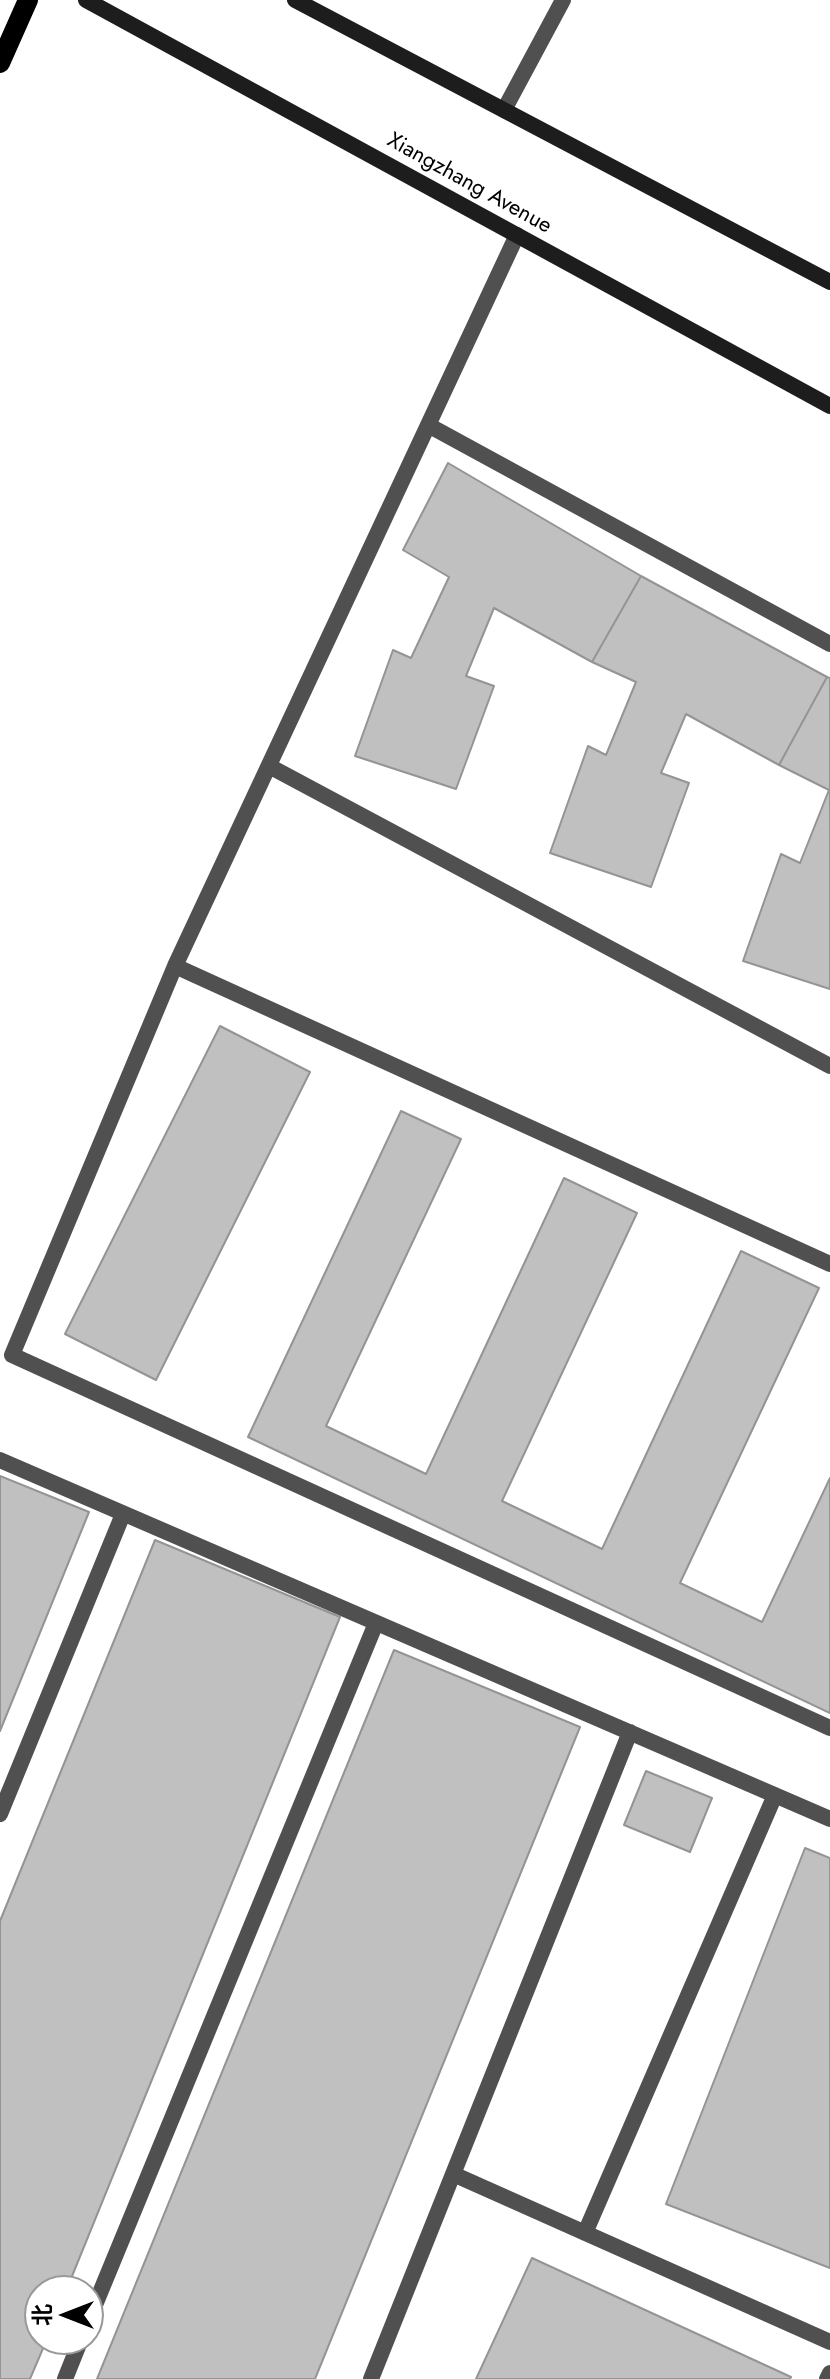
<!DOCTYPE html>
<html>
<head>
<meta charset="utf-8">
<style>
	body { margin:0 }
	#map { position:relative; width:830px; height:2379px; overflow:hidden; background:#fff; font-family:Jost,"Noto Sans SC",sans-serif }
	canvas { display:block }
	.north { position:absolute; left:24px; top:2275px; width:80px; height:80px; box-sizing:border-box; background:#fff; border:2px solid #999; border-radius:50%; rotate:270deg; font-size:22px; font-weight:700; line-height:32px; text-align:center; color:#000 }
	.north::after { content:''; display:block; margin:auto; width:28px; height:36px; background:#000; clip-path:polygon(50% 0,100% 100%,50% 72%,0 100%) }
</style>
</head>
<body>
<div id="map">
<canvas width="830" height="2379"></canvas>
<div class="north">北</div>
</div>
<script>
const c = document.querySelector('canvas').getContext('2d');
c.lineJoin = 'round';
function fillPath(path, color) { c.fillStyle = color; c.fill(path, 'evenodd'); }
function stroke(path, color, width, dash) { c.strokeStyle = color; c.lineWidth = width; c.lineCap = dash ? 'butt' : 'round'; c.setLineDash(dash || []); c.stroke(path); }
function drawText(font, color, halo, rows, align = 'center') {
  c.font = font + ' Jost,sans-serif'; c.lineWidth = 6; c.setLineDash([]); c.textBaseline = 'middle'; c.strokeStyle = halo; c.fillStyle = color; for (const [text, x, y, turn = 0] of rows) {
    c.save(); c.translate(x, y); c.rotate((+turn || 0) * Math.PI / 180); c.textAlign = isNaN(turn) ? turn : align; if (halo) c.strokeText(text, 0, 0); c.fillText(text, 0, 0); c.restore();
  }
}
const building = new Path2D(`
	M448 463 641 576 592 662 494 608 466 676 494 686 456 789 355 756 393 650 411 658 449 577 403 550Z
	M641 576 827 677 779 765 686 714 661 773 689 783 651 887 550 853 588 746 606 755 636 682 592 662Z
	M827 677 830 678V989L743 961 781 854 800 863 829 790 779 765Z
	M220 1026 310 1072 156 1380 65 1334Z
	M401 1111 461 1139 326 1426 426 1474 564 1178 637 1213 502 1501 602 1549 741 1251 819 1288 680 1583 762 1622 830 1478V1713L248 1437Z
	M0 1476 89 1512 0 1731Z
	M155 1540 340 1617 66 2291H40V2339H47L30 2379H0V1921Z
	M394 1650 580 1727 315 2379H97Z
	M646 1771 712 1798 690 1852 624 1825Z
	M805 1848 830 1858V2268L666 2204Z
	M532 2258 791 2377 790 2379H476Z`);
fillPath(building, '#c0c0c0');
stroke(building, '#949494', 2);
stroke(new Path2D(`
	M504 110 563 0
	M517 235 175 966 12 1355 830 1728
	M428 425 830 644
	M269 766 830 1066
	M175 966 830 1264
	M0 1460 830 1819
	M0 1814 123 1514
	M453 2174 830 2342
	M585 2233 775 1795
	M88 2322 376 1623
	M65 2379 81 2339
	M371 2379 630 1732
	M827 2379 830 2373`), '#505050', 16);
stroke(new Path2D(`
	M86 0 830 406
	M295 0 830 282`), '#1d1d1d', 16);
stroke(new Path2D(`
	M0 63 28 0`), '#000', 20);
drawText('22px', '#000', '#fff', [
	["Xiangzhang Avenue",469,184,29]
]);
</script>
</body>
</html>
